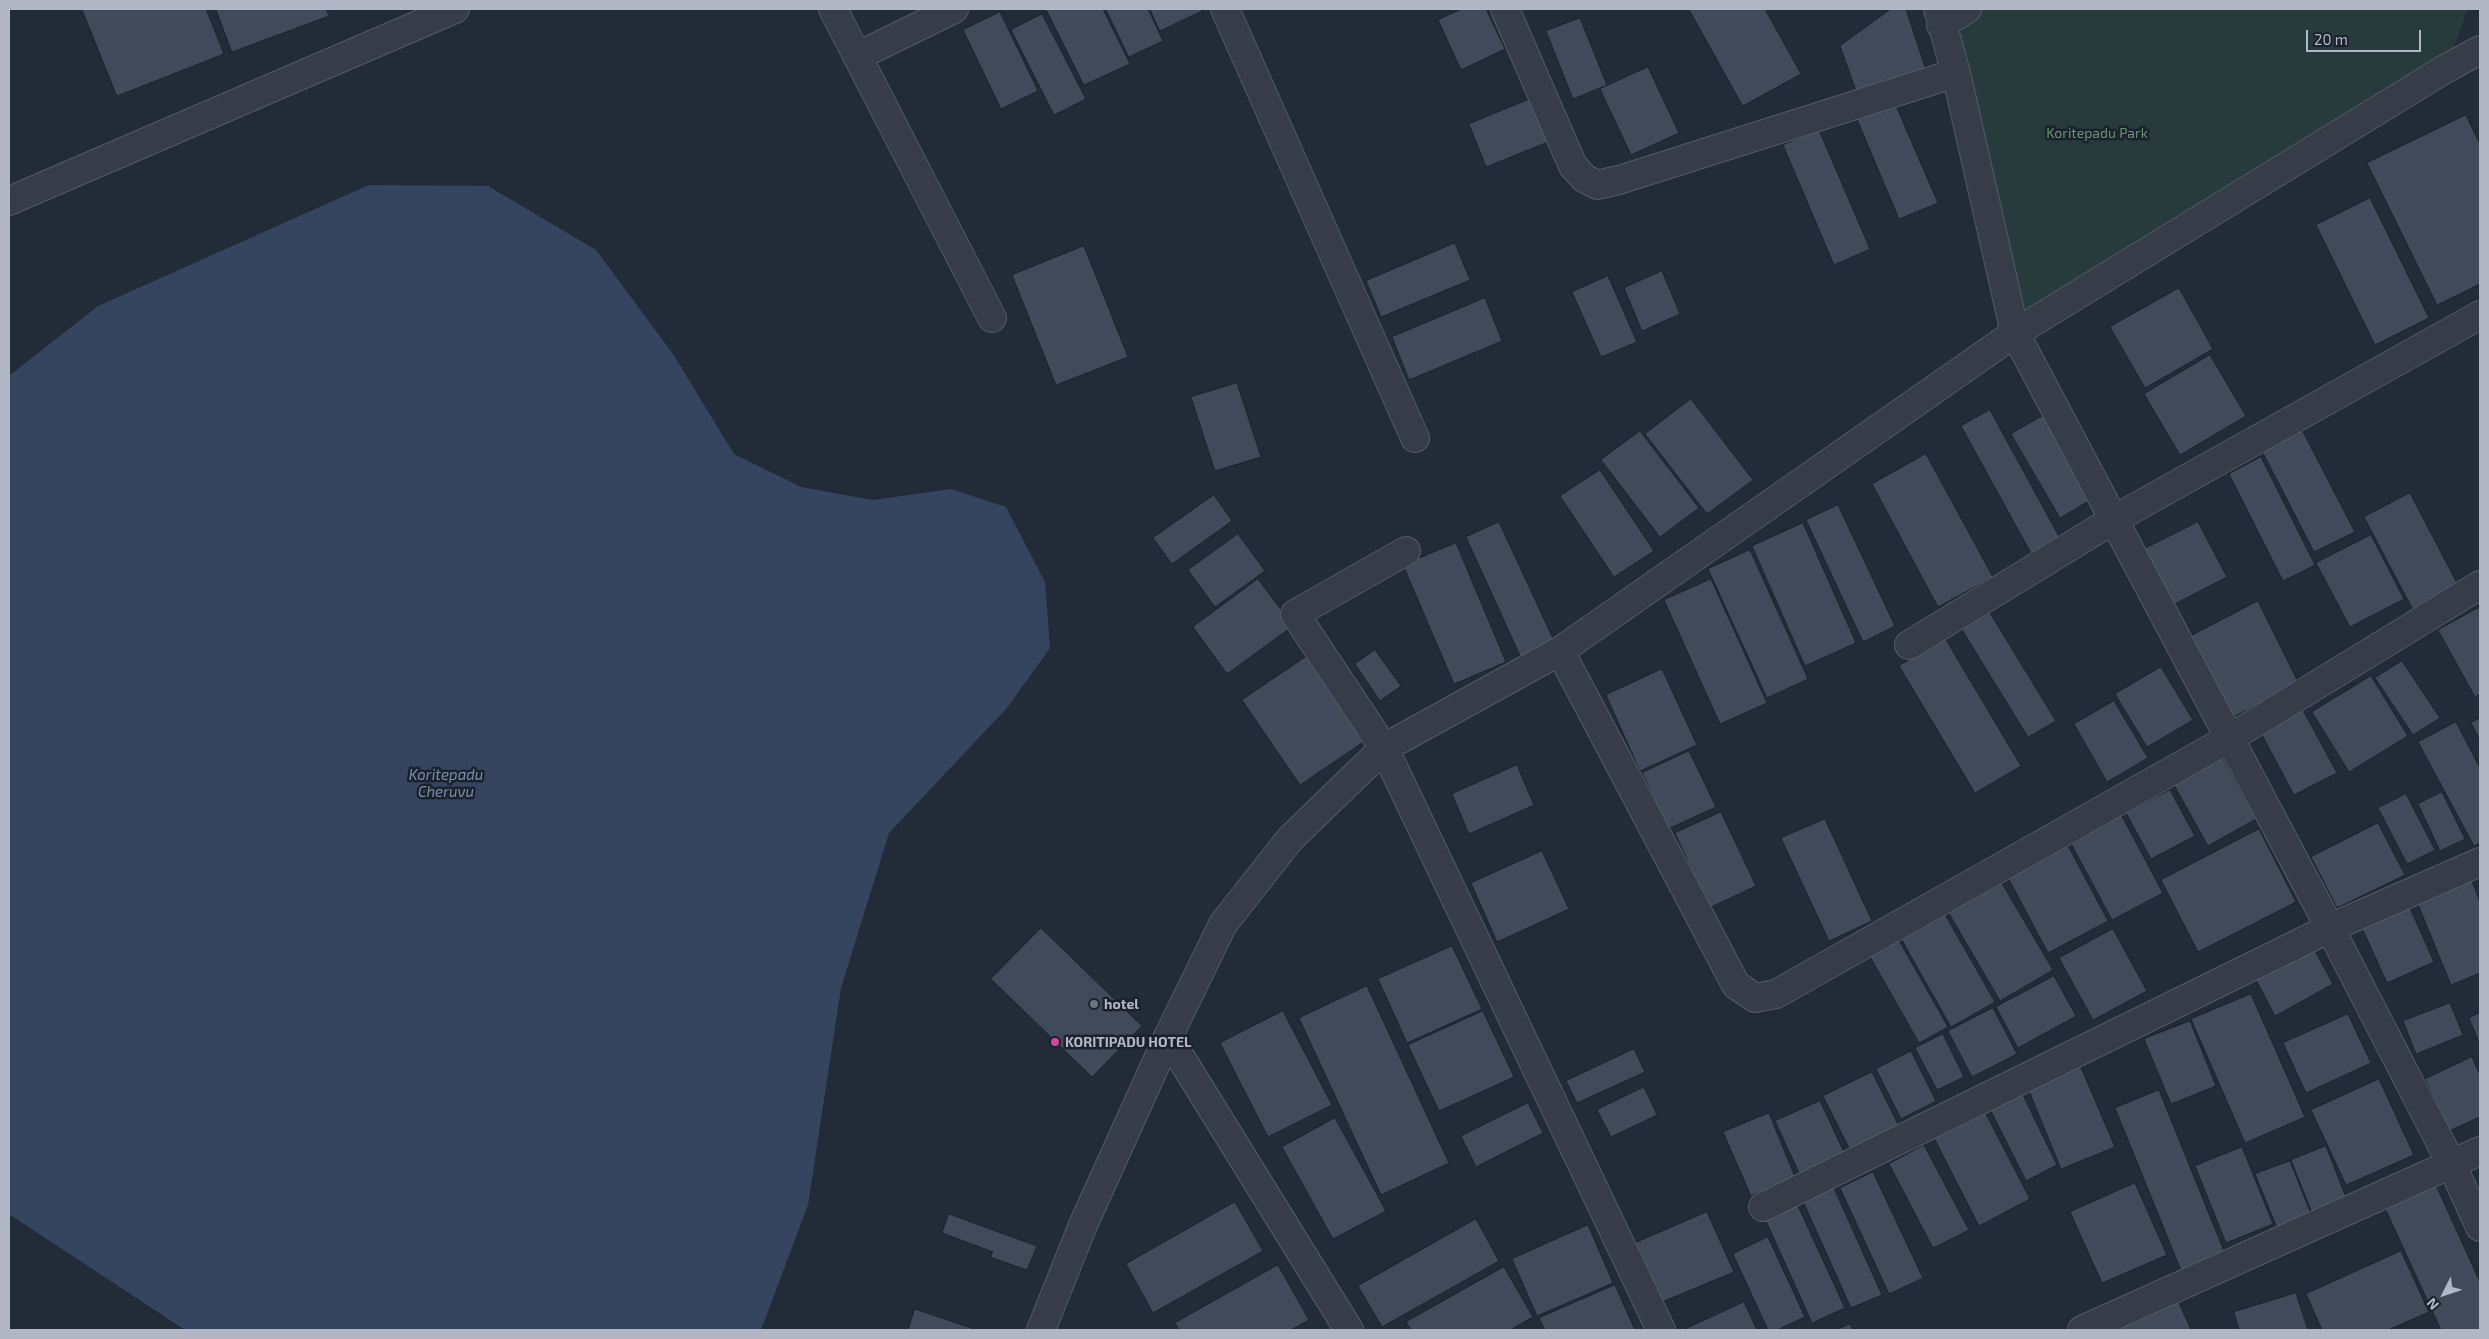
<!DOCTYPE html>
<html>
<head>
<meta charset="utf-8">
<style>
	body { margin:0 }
	#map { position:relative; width:2489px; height:1339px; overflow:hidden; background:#222b38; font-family:"Exo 2",sans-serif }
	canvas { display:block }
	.frame { position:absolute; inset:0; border:10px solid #b1b7c5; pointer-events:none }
	.north { position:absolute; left:2419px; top:1269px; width:50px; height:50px; -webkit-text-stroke:4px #1b222e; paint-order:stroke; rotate:229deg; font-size:14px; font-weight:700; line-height:20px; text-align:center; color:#b1b7c5 }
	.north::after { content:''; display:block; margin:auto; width:18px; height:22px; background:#b1b7c5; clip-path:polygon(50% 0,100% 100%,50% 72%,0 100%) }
	.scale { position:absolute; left:2306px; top:30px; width:115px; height:22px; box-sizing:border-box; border:2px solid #b1b7c5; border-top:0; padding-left:6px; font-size:15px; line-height:18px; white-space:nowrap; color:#b1b7c5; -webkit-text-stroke:4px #1b222e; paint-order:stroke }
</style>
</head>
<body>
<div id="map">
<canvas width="2489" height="1339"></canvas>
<div class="frame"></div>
<div class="north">N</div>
<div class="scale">20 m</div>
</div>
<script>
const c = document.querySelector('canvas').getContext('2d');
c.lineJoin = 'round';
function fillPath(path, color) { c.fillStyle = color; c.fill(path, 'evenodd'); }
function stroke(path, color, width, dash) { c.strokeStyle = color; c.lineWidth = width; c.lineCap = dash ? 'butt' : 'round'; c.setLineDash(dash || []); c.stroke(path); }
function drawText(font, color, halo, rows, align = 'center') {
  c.font = font + ' "Exo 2",sans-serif'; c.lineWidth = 5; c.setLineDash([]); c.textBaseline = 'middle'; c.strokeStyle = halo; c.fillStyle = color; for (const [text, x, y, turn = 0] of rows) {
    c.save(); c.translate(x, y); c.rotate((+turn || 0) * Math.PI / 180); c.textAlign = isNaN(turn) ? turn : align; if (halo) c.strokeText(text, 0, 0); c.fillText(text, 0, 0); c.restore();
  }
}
fillPath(new Path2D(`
	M1967 9H2468L2452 52 2015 333 1941 25Z`), '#273a3c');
fillPath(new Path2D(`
	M369 185 488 186 596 250 673 354 734 454 801 487 873 500 951 489 1006 507 1045 582 1050 648 1007 708 889 833 841 988 808 1205 761 1330H185L9 1214V376L98 306Z`), '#36455f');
const building = new Path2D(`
	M82 9H206L224 54 117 96Z
	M216 9H326L329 16 232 52Z
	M1046 9H1103L1130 64 1084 85Z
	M1106 9H1148L1163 41 1129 57Z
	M1150 9H1206L1160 31Z
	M1462 9H1486L1505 49 1461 70 1438 20Z
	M1689 9H1765L1801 74 1743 106Z
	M1891 9H1906L1928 76 1859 99 1840 46Z
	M1000 12 1038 91 1001 109 963 30Z
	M1042 14 1086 99 1054 115 1011 30Z
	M1580 18 1607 85 1573 99 1546 31Z
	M1648 67 1679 133 1631 155 1600 89Z
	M1530 99 1548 142 1486 167 1469 124Z
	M1894 101 1938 203 1899 219 1856 117Z
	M2466 115 2480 144V284L2437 305 2367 163Z
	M1819 130 1870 249 1834 265 1783 145Z
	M2370 198 2429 318 2375 345 2316 225Z
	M1455 243 1470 280 1381 317 1366 281Z
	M1084 246 1128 357 1056 385 1012 275Z
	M1662 271 1680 314 1642 331 1624 288Z
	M1608 276 1637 342 1601 357 1572 292Z
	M2179 288 2213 349 2145 388 2110 327Z
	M1485 298 1502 341 1409 380 1392 337Z
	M2210 355 2246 416 2180 455 2144 394Z
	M1237 383 1261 457 1215 471 1191 397Z
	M1691 399 1753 480 1707 514 1645 434Z
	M1990 410 2061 540 2032 555 1961 426Z
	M2044 415 2092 499 2060 518 2011 434Z
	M2300 426 2355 532 2314 552 2260 447Z
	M1640 431 1699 508 1660 537 1601 460Z
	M1926 454 1993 577 1938 607 1872 484Z
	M2261 457 2315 565 2283 581 2229 474Z
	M1600 470 1654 551 1614 577 1560 496Z
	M2410 493 2459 587 2413 610 2364 517Z
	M1214 495 1232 521 1172 564 1153 538Z
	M1838 505 1895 626 1863 642 1806 520Z
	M1499 522 1556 645 1522 660 1466 537Z
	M2198 522 2227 577 2167 608 2138 552Z
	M1803 523 1856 643 1805 666 1752 546Z
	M1238 534 1265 571 1215 607 1188 570Z
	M2371 535 2404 599 2350 627 2316 563Z
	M1456 543 1506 662 1454 684 1403 565Z
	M1750 550 1808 679 1767 698 1708 569Z
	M1258 579 1293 626 1227 674 1193 627Z
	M1711 579 1767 703 1720 724 1664 600Z
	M2258 601 2299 684 2229 719 2187 638Z
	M2480 607V694L2475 697 2438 630Z
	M1987 608 2056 721 2028 737 1959 625Z
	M1945 638 2021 766 1975 793 1899 666Z
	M1375 650 1401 686 1380 701 1355 664Z
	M1310 654 1368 739 1300 785 1242 700Z
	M2402 661 2440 718 2413 735 2375 678Z
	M2161 667 2193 720 2147 747 2115 694Z
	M1662 669 1697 745 1640 771 1606 695Z
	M2371 676 2408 736 2349 772 2312 712Z
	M2114 701 2148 758 2107 782 2074 724Z
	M2303 710 2337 773 2294 795 2261 733Z
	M2480 718V740L2471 723Z
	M2456 722 2480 768V843L2474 846 2418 742Z
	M2218 749 2256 819 2208 846 2169 776Z
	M1689 751 1716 807 1668 829 1642 773Z
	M1517 765 1534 805 1469 834 1452 794Z
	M2170 790 2195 836 2151 859 2126 813Z
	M2442 792 2465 839 2440 851 2418 804Z
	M2406 794 2435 850 2407 864 2378 808Z
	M2118 809 2163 893 2112 920 2067 836Z
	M1721 812 1756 886 1709 908 1675 833Z
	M1825 819 1872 921 1829 941 1781 838Z
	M2378 823 2405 875 2337 908 2311 857Z
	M2259 829 2296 902 2198 952 2161 880Z
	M2065 840 2108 921 2048 953 2005 872Z
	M1542 851 1569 909 1497 942 1471 883Z
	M2000 880 2053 970 2000 1001 1947 910Z
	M2472 881 2480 902V973L2451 985 2417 902Z
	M2410 908 2434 962 2387 983 2362 928Z
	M1943 911 1995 1002 1951 1027 1899 935Z
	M1041 928 1142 1026 1092 1077 991 979Z
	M2113 929 2147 991 2093 1020 2059 958Z
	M1897 937 1948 1027 1919 1043 1868 953Z
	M1452 946 1482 1009 1407 1043 1378 979Z
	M2313 947 2333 984 2275 1016 2255 978Z
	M2054 976 2076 1016 2018 1048 1996 1007Z
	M1367 986 1449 1163 1381 1195 1299 1018Z
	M2251 994 2305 1117 2245 1143 2191 1019Z
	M2450 1003 2463 1035 2416 1054 2403 1021Z
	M1993 1008 2017 1054 1972 1077 1948 1031Z
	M1283 1011 1332 1105 1268 1137 1220 1043Z
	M1483 1011 1514 1077 1439 1111 1408 1045Z
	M2480 1013V1045L2469 1018Z
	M2348 1014 2371 1063 2306 1093 2283 1043Z
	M2190 1021 2216 1086 2171 1104 2144 1039Z
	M1943 1034 1964 1077 1937 1090 1915 1048Z
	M1634 1049 1645 1072 1577 1103 1566 1081Z
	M1911 1051 1936 1101 1901 1119 1876 1069Z
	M2472 1057 2480 1075V1117L2449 1131 2425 1079Z
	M2080 1065 2115 1147 2061 1169 2027 1086Z
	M1872 1072 1899 1126 1850 1150 1823 1096Z
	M2379 1079 2414 1155 2346 1185 2311 1110Z
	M1644 1087 1657 1115 1611 1137 1597 1110Z
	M2159 1090 2226 1256 2182 1273 2115 1108Z
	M2023 1095 2057 1165 2026 1181 1991 1111Z
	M1820 1101 1845 1154 1800 1175 1775 1121Z
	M1528 1103 1543 1133 1476 1167 1461 1136Z
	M1985 1112 2030 1199 1979 1226 1934 1138Z
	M1769 1113 1795 1177 1751 1196 1723 1132Z
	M1335 1118 1386 1211 1333 1239 1282 1147Z
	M1924 1145 1969 1230 1933 1248 1889 1164Z
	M2326 1146 2349 1205 2314 1218 2291 1160Z
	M2242 1147 2273 1224 2226 1243 2195 1166Z
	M2290 1161 2311 1214 2277 1228 2255 1174Z
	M1873 1172 1923 1278 1889 1294 1840 1188Z
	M2135 1183 2167 1255 2102 1283 2070 1212Z
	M2435 1183 2480 1282V1330H2441L2384 1206Z
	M1833 1186 1882 1295 1851 1308 1802 1199Z
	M1235 1202 1263 1251 1153 1313 1126 1264Z
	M1798 1206 1845 1308 1812 1323 1766 1221Z
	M1707 1212 1734 1272 1662 1302 1635 1243Z
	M949 1214 1037 1246 1027 1270 990 1257 993 1252 942 1233Z
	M1476 1219 1499 1261 1382 1327 1358 1286Z
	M1588 1225 1613 1283 1537 1316 1512 1259Z
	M1768 1237 1805 1317 1777 1330H1768L1733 1254Z
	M2401 1251 2429 1312 2388 1330H2322L2306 1294Z
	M1278 1265 1309 1320 1291 1330H1179L1175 1323Z
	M1504 1267 1533 1317 1510 1330H1411L1406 1322Z
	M1615 1285 1635 1330H1545L1539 1318Z
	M2296 1293 2308 1330H2239L2234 1312Z
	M2176 1296 2191 1330H2113Z
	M1744 1302 1757 1330H1683Z
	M915 1309 977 1330H908Z
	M1850 1324 1853 1330H1836Z`);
fillPath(building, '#414a5a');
stroke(building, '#1d2430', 1);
const minor = new Path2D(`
	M833 9 992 318
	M1225 9 1415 438
	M1505 9 1573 166 1584 178 1597 185 1619 180 1956 73
	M1938 9 1956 73 2015 333 2330 928 2451 1163 2480 1227
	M1941 25 1967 9
	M858 56 954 9
	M9 201 455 9
	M1406 551 1295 614 1384 748 1661 1330
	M1909 645 2113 520 2480 315
	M1560 651 1736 985 1755 998 1776 994 2230 738 2480 585
	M1168 1037 1349 1330
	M1763 1207 2330 928 2480 862
	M2082 1330 2480 1151`);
const tertiary = new Path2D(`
	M1041 1330 1083 1225 1168 1037 1223 924 1290 839 1384 748 1560 651 2015 333 2445 69 2480 50`);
stroke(minor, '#545a67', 30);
stroke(tertiary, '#545a67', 30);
stroke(minor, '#363d49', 28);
stroke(tertiary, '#363d49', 28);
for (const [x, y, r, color] of [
	[1094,1004,5,"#6b7280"],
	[1055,1042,5,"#d1479c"]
]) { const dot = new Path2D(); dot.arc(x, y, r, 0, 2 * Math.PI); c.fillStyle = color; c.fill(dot); stroke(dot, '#1b222e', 2); }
drawText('14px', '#699575', '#1b222e', [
	["Koritepadu Park",2097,133]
]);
drawText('bold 14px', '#b1b7c5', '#1b222e', [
	["hotel",1104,1004],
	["KORITIPADU HOTEL",1065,1042]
], 'left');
drawText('italic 15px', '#7a8dac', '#1b222e', [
	["Koritepadu",446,775],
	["Cheruvu",446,792]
]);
</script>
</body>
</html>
